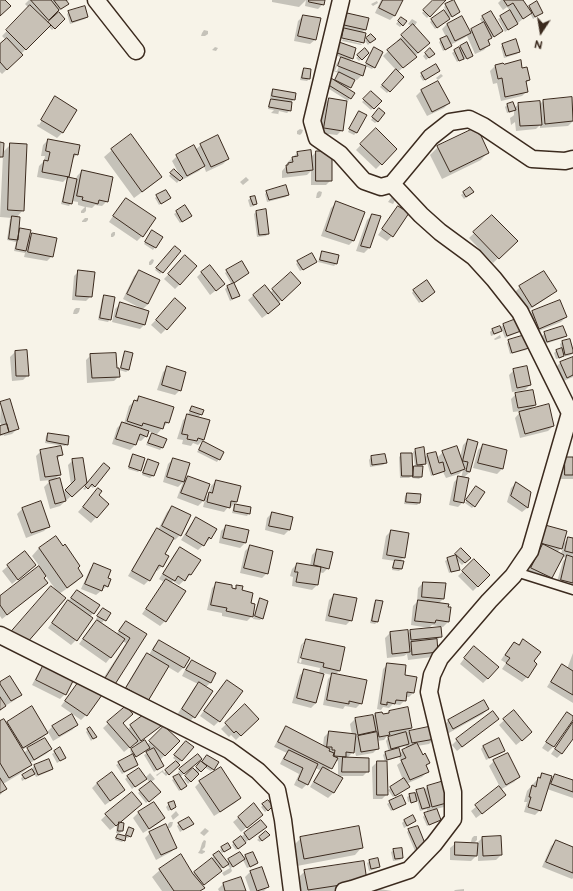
<!DOCTYPE html>
<html>
<head>
<meta charset="utf-8">
<style>
	body { margin:0 }
	#map { position:relative; width:573px; height:891px; overflow:hidden; background:#f7f3e8; font-family:"Balsamiq Sans",sans-serif }
	canvas { display:block }
	.north { position:absolute; left:521px; top:12px; width:40px; height:40px; -webkit-text-stroke:3px #f7f3e8; paint-order:stroke; rotate:192deg; font-size:11px; font-weight:700; line-height:16px; text-align:center; color:#3b2a1e }
	.north::after { content:''; display:block; margin:auto; width:14px; height:18px; background:#3b2a1e; clip-path:polygon(50% 0,100% 100%,50% 72%,0 100%) }
</style>
</head>
<body>
<div id="map">
<canvas width="573" height="891"></canvas>
<div class="north">N</div>
</div>
<script>
const c = document.querySelector('canvas').getContext('2d');
c.lineJoin = 'round';
function fillPath(path, color) { c.fillStyle = color; c.fill(path, 'evenodd'); }
function stroke(path, color, width, dash) { c.strokeStyle = color; c.lineWidth = width; c.lineCap = dash ? 'butt' : 'round'; c.setLineDash(dash || []); c.stroke(path); }
fillPath(new Path2D(`
	M29 0H69L66 2 65 6 59 11 58 10 46 22 48 23 58 13 64 19 52 30 48 26 21 54 17 60 2 74 0 72V46L6 40 2 36 29 8 25 4Z
	M272 0H306L299 7 272 2Z
	M306 0H324L323 4 318 9 305 6Z
	M381 0H402L395 15 390 20 375 13Z
	M434 0H445L427 18 422 13Z
	M501 0H522L528 9 530 6 542 13 533 19 530 13 518 23 516 20H514L516 24 505 32 498 19 510 11 507 7 503 10 498 3Z
	M377 1 378 3 373 6 371 4Z
	M446 5 459 12 457 14 449 18V19L447 21 435 29 430 22 432 20 447 15 444 7Z
	M69 12 87 17 85 19 70 24 67 14Z
	M347 14 365 30 361 33 365 34 363 43V42L345 31H343L341 37 343 31 340 30 342 19Z
	M303 16 316 39 310 44 294 41 298 21Z
	M482 17 502 31 491 38 487 42 488 45 484 50 475 54 467 36 464 38 450 45 451 46 449 48 443 51 439 42 446 37 442 29 447 24 469 32 471 30 483 24 480 19Z
	M412 19 417 22 414 27 424 48 415 56 410 61 398 72 402 77 387 93 380 87 396 70 383 56 398 42 397 41 412 26 408 24Z
	M399 20 402 25 400 27 396 24Z
	M204 30 208 31V34L205 36H201L202 33Z
	M343 39 362 44 361 45 342 41Z
	M367 39 372 41 368 45 365 41Z
	M503 44 519 51 517 54 504 58 501 47Z
	M337 45 352 58 349 61 364 67 372 51 374 67 372 69 365 66 362 75 357 80 354 79 350 87 347 89 353 93 348 101 326 87 334 81 339 73 333 71 337 63 342 58 334 54ZM338 63H340L337 71H335Z
	M461 46 472 55 464 60 463 58 457 62 452 53Z
	M215 47 218 48 216 51 212 50Z
	M365 49 368 53 359 61 356 58Z
	M430 50 433 54 426 60 423 56Z
	M495 66 521 70 529 80 525 84 527 91 522 96 501 101 497 83 493 84 490 71Z
	M304 69 309 79 307 81 300 80 302 71Z
	M436 73 423 81 420 76 422 74Z
	M441 74 443 76 438 80 436 78Z
	M438 82 449 103 444 108 427 116 416 96 421 91Z
	M274 90 294 100 291 102 290 110 287 113 279 111 278 115V114L271 113 274 110 268 109 269 102 272 99 270 98 271 92Z
	M371 93 380 101 371 110 362 102Z
	M55 98 76 110 62 133 57 138 37 126 38 124 39 125 53 102H51Z
	M571 98 573 121 568 126 540 128V125L536 129 516 131 515 122 511 125 510 118 513 116 514 115V110L512 112 507 113 505 107 507 105 513 104 514 108 519 104 539 105 543 101Z
	M329 99 342 130 337 135 320 133 324 104Z
	M359 112 366 115 356 133 354 135 348 132 357 114Z
	M377 112 378 121 375 123 371 120Z
	M300 129 303 130 302 133 300 135 297 134V131Z
	M376 129 396 149 376 169 356 150Z
	M48 140 77 154 72 160 68 177 67 178 76 180 77 176 82 171 107 201 102 206 95 205 92 208 86 207V211L84 213H81V211L85 207 78 205V202L72 201 71 203 69 206 61 204 67 178 63 182 37 177 39 166 44 161 45 156H41L43 145Z
	M0 143 2 153 11 144 23 210 16 218 18 232 20 229 28 239 32 234 52 256 47 261 24 257 25 253 14 251 16 242 7 240 10 219 12 218 0 217 3 155 0 158Z
	M201 145 228 159 223 164 206 172 204 166 199 171 182 180 181 178 177 183 169 176 174 170 180 176 172 161 177 156 195 150Z
	M438 147 488 152 481 160 442 179 430 155Z
	M112 150 161 177 153 184 134 198 104 157Z
	M316 152 331 180 326 185H311V171L307 175 282 178V171L288 164 287 163 297 153 311 157Z
	M246 177 249 180 243 185 240 182Z
	M470 188 471 194 464 199 461 195Z
	M319 191 322 192 321 196 319 198H316L317 193Z
	M267 192 288 194 286 197 267 202 265 194Z
	M393 195 397 197 393 204 388 202Z
	M157 196 169 198 159 205 155 198Z
	M251 198 256 204 254 206 250 207 248 200Z
	M126 199 142 236 137 241 109 222 121 204Z
	M336 203 354 240 349 245 321 236 331 208Z
	M185 207 191 216 180 223 174 214Z
	M398 207 392 236 387 241 378 235 394 212Z
	M256 212 268 233 266 236 257 237 254 214Z
	M372 215 379 217 369 248 364 253 356 251 367 220Z
	M492 216 511 246 493 263 469 238Z
	M85 218H88V220L86 222H82V221Z
	M113 232H115V235L113 237H111V234Z
	M150 234 162 237 153 250 144 244Z
	M172 249 162 272 160 274 155 270Z
	M323 252 336 264 334 266 318 262 321 254Z
	M152 259 154 260 153 263 151 265H149V262Z
	M180 262V284L175 289 164 279Z
	M298 262 314 264 300 271 296 264Z
	M79 271 91 296 86 301 72 300 74 276Z
	M139 271 148 304 142 310 145 324 140 329 112 322 115 309 120 304 142 310V309L123 299 134 276Z
	M227 271 248 273 233 283 238 296 236 298 230 301 225 289 227 287 232 285 225 273Z
	M202 272 224 284 210 295 197 277Z
	M291 273 295 288 278 303 274 309 262 318 248 300 265 286 270 293Z
	M520 287 555 291 550 296 527 311 515 292Z
	M414 290 432 294 419 303 412 293Z
	M104 297 110 319 108 322 98 320 102 299Z
	M170 305 166 329 161 334 151 325Z
	M76 308H80L79 312 77 314H73L74 310Z
	M532 312 566 317 561 322 534 333 528 317Z
	M515 321 520 331 517 333 505 338 502 330 499 333 491 336 490 332 492 330 500 327V328L503 325Z
	M545 333 565 336 563 338 545 344 542 336Z
	M500 335 501 338 495 340 494 339Z
	M569 340 573 353 571 355 563 357V356L561 358 556 359 554 353 557 350 561 349 560 344 562 342Z
	M509 341 528 348 526 350 510 354 507 343Z
	M15 352 28 375 23 380 12 381 10 357Z
	M125 352 129 370 126 372 119 370V376L114 381 87 383 86 360 91 355 116 369H120L123 355Z
	M573 358V377L561 382 555 368 560 363Z
	M168 367 180 390 175 395 157 390 163 372Z
	M514 370 530 385 525 390 512 392 509 375Z
	M516 394 535 405 530 410 553 426 548 431 520 438 515 418 521 411 513 412 511 399Z
	M139 397 168 422 157 434 148 431 146 436 141 441 137 440 135 445 130 450 112 444 117 428 122 423 124 424 129 406Z
	M1 402 17 429 12 434 4 436V435L0 436V427H2L0 422Z
	M192 407 201 414 198 418 203 440 198 445 193 443 191 446 182 444 183 440 177 439 183 420 188 415 190 409Z
	M48 434 67 444 65 446 45 443 46 436Z
	M152 434 166 439 162 448 160 450 146 445 150 436Z
	M468 440 470 472 463 478V502L458 507 449 505 454 482 459 477 461 478 463 470 459 474 446 478 443 472 442 473 431 476 427 462 422 466 421 477 419 479 412 478V476L409 478H400L399 457 402 454 412 469 415 466 413 452 416 450 424 458 427 455 438 464H440L438 457 443 452 460 458 463 445Z
	M203 442 223 452 217 462 197 452Z
	M483 445 506 451 502 469 497 474 473 468 478 450Z
	M41 451 62 454 57 459 60 474 53 481 63 493 71 485 68 465 73 460 80 488 60 506 50 509 44 487 51 480 40 481 36 456Z
	M133 455 140 470 138 472 128 469 131 457Z
	M371 457 386 463 383 465 370 467 369 460Z
	M566 458H573V479H561V463Z
	M173 459 183 481 188 477 203 500 209 494 211 486 216 481 240 486 236 502 231 507 229 506 224 512 203 507 205 499 198 506 177 498 183 482 178 487 163 482 168 464Z
	M149 460 158 463 153 476 150 478 142 475 146 462Z
	M102 467 95 486 93 488 89 485 85 490 83 489Z
	M516 483 530 493 527 508 522 512 507 502 511 488Z
	M474 490V506L472 508 465 503Z
	M94 494 97 495 108 504 91 523 78 512Z
	M407 494 419 503 417 505 404 504 405 496Z
	M234 504 250 507 249 513 247 516 232 513Z
	M172 507 180 535 175 540 173 539 164 554 162 566 157 571 155 570 149 580 144 585 128 576 152 535 157 530H158L167 512Z
	M22 509 49 526 44 531 26 538 17 514Z
	M272 513 292 517 289 530 284 535 265 530 267 518Z
	M196 519 211 538 198 550 181 540 191 524Z
	M226 526 245 543 240 548 219 543 221 531Z
	M391 531 404 557 399 562 401 569 399 571 392 570 393 563 395 561 382 559 386 536Z
	M540 531 562 545 569 538 573 539V584L569 588 556 585 563 561 566 558 562 556 551 577 546 582 527 573 539 549 535 548ZM563 547 561 554 557 552Z
	M250 546 267 573 262 578 240 573 245 551Z
	M39 548 77 568 82 576 75 583 59 594 45 575 43 578 47 583 42 588 2 619 0 616V597L40 567 32 556Z
	M180 548 199 560 190 575 179 585 173 581 171 583 184 592 165 621 160 626 142 614 164 582 159 579 175 553Z
	M317 550 328 568 323 573 319 572 317 585 312 590 292 586 293 577 290 576 292 569 297 564 310 566 312 555Z
	M461 550 469 558 462 565 455 558 458 569 456 571 449 573 445 561 448 559 453 557Z
	M25 552 35 565 12 584 2 571Z
	M474 561 489 575 473 591 458 576Z
	M95 564 106 579 107 586 96 595 81 589 90 569Z
	M217 583 234 589 237 586 250 604 252 616 247 621 222 616V613L207 610 212 588Z
	M423 583 443 599 439 603 448 622 443 627 432 625 429 628 411 625 413 606 417 602 418 588Z
	M77 591 93 613 90 617 76 640 71 645 48 628 63 607Z
	M334 595 351 620 346 625 325 621 329 600Z
	M260 600 262 618 260 620 253 619 258 602Z
	M377 601V622L375 624 370 623 374 603Z
	M101 611 110 613 101 624 116 635 121 627 126 622 146 634 97 688 126 643 122 641 110 658 106 663 79 644 92 626 98 620 96 619Z
	M411 631 441 636 436 641 437 652 432 657 408 660 407 654 404 656 387 658 385 638 390 633 408 634Z
	M306 640 339 671 335 675 361 703 356 708 345 706 343 709 323 705 328 679 332 675 323 673 316 703 311 708 292 703 300 675 305 670 319 674 320 668 297 663 301 645ZM303 644H305L301 663 299 662Z
	M159 641 188 659 183 668 178 673 168 667 148 700 122 693 142 659 147 654 149 655 154 646Z
	M523 641 527 677 522 682 502 669 506 663 501 660 509 648 514 643 518 646Z
	M469 652 488 678 483 683 460 664Z
	M573 653V703L547 687 557 671 562 666 567 669Z
	M192 661 215 674 210 683 206 687 194 717 189 722 177 715 194 688 198 684 182 676 187 666Z
	M388 664 403 676 414 692 409 697H406L405 700 400 705 393 704 389 708 383 707 381 710 377 709 383 669Z
	M45 665 65 694 60 699 32 685 40 670Z
	M227 681 219 721 214 726 200 716 222 686Z
	M0 683 20 695 15 700 5 706 0 711Z
	M76 686 100 696 86 715 81 720 61 706Z
	M484 702 488 709 483 714 447 734 443 726 448 721Z
	M245 706 257 719 236 740 231 735 229 737 221 729Z
	M126 707 122 724 127 730 131 726H159L154 731 136 745 135 743 124 752 103 728Z
	M389 712 411 728 407 732 432 727 434 739 429 744 417 746 422 756 428 763 425 766 427 772 422 777 406 784V789L393 797 388 790 403 780 397 765 401 762 399 757 386 761 387 794 382 799H373L372 767 377 762H385L383 755 385 753 389 752 386 741 388 738 394 737V735L387 736 384 740 377 741 378 748 373 753 356 756 354 747 353 752 347 758 368 771 363 776H338V761H335L331 768 328 771 341 778 333 793 328 798 310 787 320 770 315 768 307 784 302 789 294 785 299 774 280 764 284 756 287 753 274 747 282 732 287 727 323 746 324 737 329 732 352 735 350 724 355 719 372 717 375 714 381 713 382 715 387 714ZM406 746 407 749 403 750 400 754 398 748Z
	M513 712 526 737 516 745 499 725Z
	M568 713 573 718 553 747 548 752 542 748 563 718Z
	M497 719 492 724 457 751 452 745 457 740Z
	M7 722 47 732 53 726 77 725 72 730 53 741 48 732 42 738 22 750 24 753 28 749H51L46 754 30 763 31 765 23 772 3 784 6 789 0 795V723L6 724Z
	M573 722V737L562 753 557 758 551 754Z
	M164 727 179 741 160 760 163 766 154 772 144 755 150 751 148 749 134 758 137 765 135 767 122 774 116 765 119 763 132 756 130 751 132 749 147 745Z
	M88 730 95 737 91 741 86 732Z
	M186 742 193 747 178 764V765L166 776 162 772 157 776 156 775 159 773 163 770 164 773 177 761 173 758Z
	M483 746 504 750 502 753 486 760 481 749Z
	M59 749 62 760 57 763 52 754Z
	M198 755 201 759 180 777 186 786 179 791 172 780 180 774 178 772Z
	M207 756 213 769 211 771 204 767 188 784 184 779 202 763Z
	M494 761 519 777 514 782 500 790V800L476 818 471 811 500 787 489 766Z
	M34 766 52 769 50 771 36 777 34 773 31 776 22 781 21 778 33 770 32 768Z
	M138 769 145 778 150 773 155 779 151 782 157 794 146 803 138 793 150 783 146 778 132 789 125 779Z
	M542 774 549 781 555 775 573 781V798L547 789 540 810 535 815 524 812 527 802H524L527 791Z
	M200 782 240 798 235 803 214 816 195 787Z
	M97 783 119 795 105 805 92 788Z
	M427 787 449 802 444 807 436 809 440 819 438 822 427 826 423 817 425 814 435 810 434 809 427 811V809L420 811 417 799 408 802 407 797 417 791H423Z
	M268 801 272 806 265 812 261 807Z
	M173 802 175 807 173 809 168 811 166 807 169 804Z
	M390 802 405 804 402 806 391 811 387 804Z
	M154 803 164 818 159 823 143 833 133 818 138 813Z
	M254 805 257 819 241 832 233 822Z
	M176 811 179 815 173 820 171 816Z
	M106 815 119 823 123 824 122 831 120 833H116L117 825 110 830 101 820Z
	M413 817 415 821 413 823 404 828 402 823 404 821Z
	M170 822H173L172 826 170 828H168V824Z
	M261 822 263 829 246 842 242 836Z
	M179 824 190 826 180 832 177 826Z
	M129 828 130 836 128 838 125 837 124 840 122 842 115 840 116 837 118 835 124 837 127 831Z
	M205 828 209 831 204 836 200 833Z
	M409 830 422 848 415 851 407 832Z
	M150 833 176 847 171 852 156 860 145 838Z
	M474 836H477V840L475 842H471L472 838Z
	M260 837H266L260 842 257 840Z
	M500 837 501 855 496 860 478 861V854L471 861 450 860V848L456 843H477L482 838Z
	M301 838 362 847 355 855 297 866 293 846Z
	M204 840 206 841 205 847 202 850 205 851V852L202 854 198 853 200 850 202 843Z
	M556 841 573 848V878L572 879 542 867 551 846Z
	M234 843 242 845 236 850 232 845Z
	M222 847 227 850 222 853 220 850Z
	M394 850 402 858 400 860 393 861 391 852Z
	M219 852 226 862 240 853 243 858 245 856 253 853 257 863 255 865 247 868 243 860 231 868 232 871 230 873 224 876 222 873 225 871 230 868 227 864 219 870 220 871 215 876 202 886 203 888 200 891H162L152 877 160 870 192 875 212 859V858Z
	M370 861 379 867 376 869 369 871 367 863Z
	M363 862 340 891H299L297 879 305 871Z
	M262 868 268 887 264 891H250L245 877 250 872Z
	M241 878 245 891H219L218 889 223 884Z
	M367 887 392 891H363Z
	M464 889V891H454L455 890Z`), '#0003');
const building = new Path2D(`
	M1 0H5L11 6 0 16V1Z
	M31 0H51L59 10 49 20Z
	M54 0H66L69 4 61 9Z
	M309 0H325L324 5 309 2Z
	M383 0H403L395 16 379 8Z
	M433 0H446L430 17 423 10Z
	M454 0 460 12 452 17 445 4Z
	M504 0H523L532 13 523 19 513 3 508 6Z
	M537 1 543 13 535 17 529 6Z
	M30 5 51 25 26 50 6 30Z
	M85 6 88 17 72 22 68 11Z
	M444 10 450 19 437 28 431 19Z
	M510 10 518 24 508 30 500 16Z
	M491 11 503 31 494 37 482 16Z
	M59 12 65 19 55 29 48 22Z
	M347 13 369 18 366 30 344 25Z
	M303 15 321 18 316 40 298 36Z
	M462 16 471 33 455 41 447 24Z
	M401 17 407 21 403 26 398 21Z
	M484 22 492 38 488 40 490 45 480 50 471 29Z
	M413 24 430 43 418 53 401 35Z
	M344 28 366 33 364 43 342 38Z
	M371 34 376 39 370 43 366 38Z
	M447 36 452 46 445 50 440 39Z
	M7 38 23 55 7 70 0 62V44Z
	M401 39 417 57 403 68 387 50Z
	M516 39 520 52 506 56 502 44Z
	M339 42 356 48 353 59 335 52Z
	M467 42 473 56 467 59 460 46Z
	M374 47 383 52 375 68 366 63Z
	M459 47 464 59 459 61 454 50Z
	M365 48 369 53 362 60 357 55Z
	M430 48 435 54 429 58 425 53Z
	M341 57 366 66 363 76 338 66Z
	M521 60 522 68 527 67 530 80 526 81 528 92 505 97 502 78 498 79 495 65 503 63 504 64Z
	M436 64 440 71 425 80 421 73Z
	M304 68 311 69 310 79 302 78Z
	M396 69 404 77 390 92 382 85Z
	M339 72 355 80 351 88 335 80Z
	M331 78 355 93 351 99 327 84Z
	M438 81 450 103 432 112 421 90Z
	M273 89 296 93 295 100 272 96Z
	M371 91 382 101 374 109 363 99Z
	M55 96 77 110 63 133 41 120Z
	M572 97 573 121 545 124 543 100Z
	M329 98 347 101 343 131 324 128Z
	M271 99 292 102 291 111 269 107Z
	M540 101 542 125 520 126 518 103Z
	M513 102 516 110 509 112 507 104Z
	M379 108 385 113 378 122 372 117Z
	M359 111 367 115 357 133 349 129Z
	M477 127 489 153 450 172 437 146Z
	M376 128 397 149 382 165 360 144Z
	M131 134 162 177 142 192 111 149Z
	M218 135 229 159 211 167 200 144Z
	M48 139 80 145 78 155 74 154 69 177 42 172 44 160 48 161 50 152 46 151Z
	M0 142 4 143 3 157H0Z
	M10 143 27 144 24 211 8 210Z
	M194 145 205 166 187 176 176 155Z
	M311 150 313 170 287 173 286 165H288V163L293 162 292 157 298 156 297 152Z
	M316 151H332V181H316Z
	M174 169 183 178 180 181 170 173Z
	M82 170 113 177 108 202 99 200 98 204 82 200 83 197 77 196Z
	M68 177 77 179 72 204 63 202Z
	M286 185 289 195 269 200 266 191Z
	M470 187 474 192 466 197 463 192Z
	M166 190 171 198 161 204 156 195Z
	M255 196 257 204 253 205 250 197Z
	M126 198 156 218 143 237 113 216Z
	M336 201 365 212 354 241 326 231Z
	M185 205 192 216 182 222 176 211Z
	M398 206 409 213 393 237 382 229Z
	M266 209 269 234 259 235 256 211Z
	M372 214 381 216 370 248 361 246Z
	M492 215 518 241 499 259 473 232Z
	M12 216 20 217 18 240 9 239Z
	M20 228 31 230 26 251 16 249Z
	M152 230 163 237 156 248 145 242Z
	M32 233 57 238 53 257 28 252Z
	M175 246 181 251 163 273 156 268Z
	M322 251 339 255 337 264 320 260Z
	M312 253 317 262 303 270 297 261Z
	M185 255 197 266 180 285 168 274Z
	M242 261 249 273 234 283 226 270Z
	M210 265 225 284 216 291 201 272Z
	M78 270 95 272 92 297 76 296Z
	M139 270 160 280 148 304 127 294Z
	M544 271 557 291 532 307 519 286Z
	M291 272 301 283 282 301 272 289Z
	M427 280 435 292 422 302 413 290Z
	M234 283 240 296 232 299 227 286Z
	M265 285 280 304 268 314 253 295Z
	M104 295 115 297 111 320 100 318Z
	M175 298 186 308 167 330 156 320Z
	M560 300 567 317 539 329 532 311Z
	M120 302 149 311 145 325 116 317Z
	M516 319 521 331 507 336 503 324Z
	M500 326 502 331 494 334 492 329Z
	M563 326 567 336 547 342 544 332Z
	M525 335 529 348 512 353 508 340Z
	M570 339 573 350V353L565 355 562 341Z
	M562 348 564 356 559 358 556 350Z
	M27 350 29 376H16L15 351Z
	M125 351 133 353 129 370 121 368Z
	M116 353 117 368H119L120 377 92 378 90 354Z
	M573 357V375L567 378 560 362Z
	M167 366 186 372 181 391 162 385Z
	M527 366 531 385 517 388 513 369Z
	M533 390 536 405 518 408 515 393Z
	M139 396 174 407 169 423 165 422 163 429 143 423 142 426 127 421 134 400 137 401Z
	M10 399 19 429 9 432 0 402Z
	M549 404 554 426 525 434 519 412Z
	M192 406 204 410 202 415 190 411Z
	M187 414 210 420 204 440 198 438 197 441 187 439 188 435 182 434Z
	M122 422 149 431 147 437 140 434 136 445 116 439Z
	M7 424 9 432 0 435V426Z
	M48 433 69 436 68 445 47 441Z
	M152 433 167 439 163 448 148 443Z
	M468 439 478 442 470 472 466 471 468 462 463 461Z
	M203 441 224 452 220 460 199 450Z
	M483 444 507 450 503 469 478 463Z
	M61 446 63 455 57 456 61 475 45 477 40 450Z
	M457 446 465 469 451 474 442 451Z
	M424 447 426 464 417 465 415 449Z
	M436 452 439 463 443 462 445 471 433 475 427 454Z
	M401 453H412L413 476H402Z
	M133 454 145 458 141 471 129 467Z
	M385 454 387 463 372 465 371 456Z
	M565 457H573V475H565Z
	M83 458 87 483 72 497 65 490 75 480 72 459Z
	M173 458 190 463 184 482 167 477Z
	M148 459 159 463 154 476 143 473Z
	M104 463 110 468 95 487 92 484 88 489 85 486Z
	M414 466H423L422 477H413Z
	M188 476 210 484 204 501 181 493Z
	M458 476 469 478 464 503 454 501Z
	M60 478 66 501 55 504 49 481Z
	M216 480 241 486 237 502 231 501 230 508 207 502 209 492 212 493Z
	M516 482 531 492 528 508 511 496Z
	M476 486 485 492 475 507 466 500Z
	M98 488 102 491 99 495 109 504 97 518 83 507Z
	M407 493 421 494 420 503 406 502Z
	M41 501 50 527 31 533 22 508Z
	M235 504 251 507 250 514 234 511Z
	M172 506 191 515 181 536 162 526Z
	M272 512 293 517 290 530 269 526Z
	M196 517 217 529 211 539 209 537 204 546 186 535Z
	M226 525 249 530 246 543 223 538Z
	M545 525 567 531 562 549 540 543Z
	M157 528 174 538 165 554 169 556 163 567 159 565 150 581 132 571Z
	M391 530 409 533 405 558 387 555Z
	M56 536 63 546 65 544 80 566 78 568 83 576 67 588 39 548Z
	M568 537 573 538V553L565 551Z
	M543 544 564 555 552 578 531 568Z
	M250 545 273 551 268 574 244 568Z
	M180 547 201 560 191 575 189 574 185 581 178 576 175 581 163 574Z
	M461 548 471 558 465 563 455 554Z
	M317 549 333 552 329 569 314 565Z
	M25 551 36 565 18 580 7 565Z
	M456 555 460 570 451 572 447 558Z
	M567 555 573 557V583L561 580Z
	M474 559 490 575 478 587 462 571Z
	M395 560 404 561 402 569 393 568Z
	M94 563 111 570 108 578 111 579 108 587 104 585 102 591 85 584Z
	M297 563 321 567 318 585 296 582 298 572H295Z
	M39 566 46 576 44 578 48 583 7 615 0 605V596Z
	M166 579 186 591 166 622 146 609Z
	M216 582 232 585V588L236 589V585L243 586 242 590 253 593 251 603 255 604 253 617 226 611 227 608 211 605Z
	M423 582 446 583 444 599 422 597Z
	M51 586 66 598 26 644 11 632Z
	M77 590 100 605 94 614 71 598Z
	M334 594 357 598 352 621 329 616Z
	M260 598 268 601 263 619 255 616Z
	M68 600 93 618 77 641 52 623Z
	M376 600 383 601 378 622 372 621Z
	M418 600 449 604 448 607H451L449 622 436 620 435 623 415 621Z
	M103 608 111 613 106 621 97 616Z
	M97 620 125 639 111 658 83 639Z
	M126 621 147 634 112 689 102 683 130 638 119 631Z
	M441 627 442 637 411 640 410 630Z
	M408 630 410 652 392 654 390 632Z
	M306 639 345 647 340 671 323 667 324 663 301 658Z
	M437 639 438 652 412 655 411 642Z
	M523 639 541 652 534 661 537 664 528 678 506 663 510 658 505 655 514 642 519 645Z
	M159 640 190 658 184 668 153 650Z
	M474 646 499 667 488 679 464 658Z
	M147 653 169 666 148 701 126 688Z
	M192 660 216 673 211 683 186 670Z
	M387 663 406 665 405 675 417 677 414 693 407 692 406 701 396 700 395 704 387 702V705L381 704Z
	M44 664 74 679 66 695 36 680Z
	M562 664 573 671V695L551 682Z
	M304 669 324 674 316 703 297 698Z
	M332 673 367 680 362 704 349 701V704L327 700Z
	M10 676 22 695 11 701 0 684V682Z
	M80 680 102 695 87 716 65 701Z
	M227 680 243 691 220 722 204 711Z
	M199 682 213 691 195 718 182 709Z
	M0 697 6 706 0 710Z
	M484 700 489 709 453 729 448 720Z
	M245 704 259 719 241 736 236 731 234 733 225 723Z
	M32 706 48 733 23 748 7 722Z
	M126 706 133 714 123 723 138 741 130 748 107 722Z
	M408 707 412 728 389 732 390 735 379 737 375 713 382 712 383 714 389 713V711Z
	M514 710 532 732 522 741 503 719Z
	M149 711 161 726 141 741 130 725Z
	M493 711 499 719 462 747 456 739Z
	M567 712 573 716V720L554 747 546 742Z
	M72 714 78 725 59 736 52 726Z
	M373 715 376 731 358 735 355 718Z
	M4 719 32 765 9 778 0 763V721Z
	M573 722V739L562 754 555 749Z
	M164 726 180 741 165 756 149 741Z
	M286 726 330 749 329 751 334 753 333 756 338 758 332 769 278 742Z
	M433 726 435 739 412 743 409 731Z
	M90 727 97 737 93 739 87 729Z
	M329 731 356 734 354 753 346 752V757L334 756 335 750H332V747H327Z
	M377 732 379 749 361 752 358 736Z
	M406 732 409 744 391 749 388 737Z
	M45 738 52 749 34 760 27 748Z
	M499 738 505 751 489 758 483 746Z
	M145 740 150 748 136 757 131 749Z
	M186 741 194 747 182 761 174 755Z
	M417 743 423 755 425 753 430 763 426 765 429 772 410 780 401 760 406 758 402 750Z
	M60 747 66 758 60 761 54 751Z
	M154 748 164 766 157 770 146 752Z
	M399 748 401 756 387 760 385 752Z
	M289 750 318 764 308 785 298 780 303 768 284 759Z
	M508 753 520 777 506 785 493 760Z
	M133 754 138 765 124 772 118 762Z
	M198 754 202 759 184 774 179 769Z
	M207 755 219 762 214 770 202 762Z
	M343 757 369 758V772H342Z
	M49 759 53 769 38 775 34 765Z
	M176 761 180 765 169 775 165 770Z
	M201 761 207 766 201 772 196 767Z
	M377 761H387L388 795H377Z
	M221 767 241 798 220 812 199 781Z
	M323 767 343 778 334 793 314 782Z
	M139 768 147 779 135 787 127 776Z
	M193 768 199 774 191 782 185 776Z
	M32 769 35 774 25 779 22 775Z
	M112 772 125 790 110 801 97 783Z
	M542 773 552 776 541 811 528 807 531 797H529L532 785 536 787 538 777 540 778Z
	M179 774 187 786 181 790 173 777Z
	M555 774 573 780V792L551 784Z
	M0 778 7 789 0 793Z
	M404 778 410 787 395 796 390 787Z
	M151 781 161 792 149 802 139 790Z
	M444 781 450 802 432 807 427 786Z
	M499 786 506 795 482 814 475 805Z
	M424 788 430 807 422 809 416 790Z
	M132 792 142 804 116 826 105 814Z
	M415 793 417 801 411 803 409 794Z
	M402 795 406 804 393 810 389 801Z
	M268 800 273 806 268 811 262 804Z
	M174 801 176 807 171 810 168 803Z
	M154 802 165 818 149 829 138 812Z
	M254 803 263 815 247 828 238 817Z
	M437 809 441 820 429 825 424 813Z
	M413 815 416 821 407 826 404 820Z
	M189 817 194 824 183 830 178 823Z
	M261 820 267 827 249 840 244 833Z
	M119 822 124 823 123 831H118Z
	M166 824 177 848 161 855 149 832Z
	M359 826 363 848 304 859 300 837Z
	M418 826 426 846 417 849 408 829Z
	M129 827 134 829 131 837 126 835Z
	M266 831 270 835 262 841 259 837Z
	M118 834 126 836 125 841 116 838Z
	M241 836 246 843 238 849 233 842Z
	M501 836 502 855 483 856 482 837Z
	M556 840 573 847V873L546 862Z
	M455 842 478 843 477 856 455 855Z
	M228 843 231 848 224 852 221 847Z
	M402 848 403 858 395 859 393 849Z
	M219 851 229 864 223 868 213 855Z
	M240 852 245 859 233 867 228 859Z
	M253 852 258 863 250 867 245 855Z
	M181 854 193 874 205 888 200 891H174L159 869Z
	M212 858 222 871 204 885 194 872Z
	M378 858 380 867 371 869 369 860Z
	M364 861 367 881 308 890 304 870Z
	M262 867 269 887 257 891 250 871Z
	M241 877 246 891H225L223 883Z`);
fillPath(building, '#c8c1b6');
stroke(building, '#3b2a1e', 1);
const lane = new Path2D(`
	M516 572 573 590`);
const street = new Path2D(`
	M96 0 136 51
	M341 0 312 121 317 138 340 154 364 181 381 187 392 184 431 137 450 122 469 119 483 126 532 159 565 161 573 159
	M392 184 421 215 440 232 474 257 494 279 520 312 570 413
	M0 635 229 750 258 771 277 790 283 820 292 891
	M344 891 352 889 409 870 434 844 453 819V792L429 692 432 675 440 658 489 601 513 576 530 551 570 413 573 410`);
stroke(lane, '#3b2a1e', 11);
stroke(street, '#3b2a1e', 19);
stroke(lane, '#f7f3e8', 8);
stroke(street, '#f7f3e8', 16);
</script>
</body>
</html>
